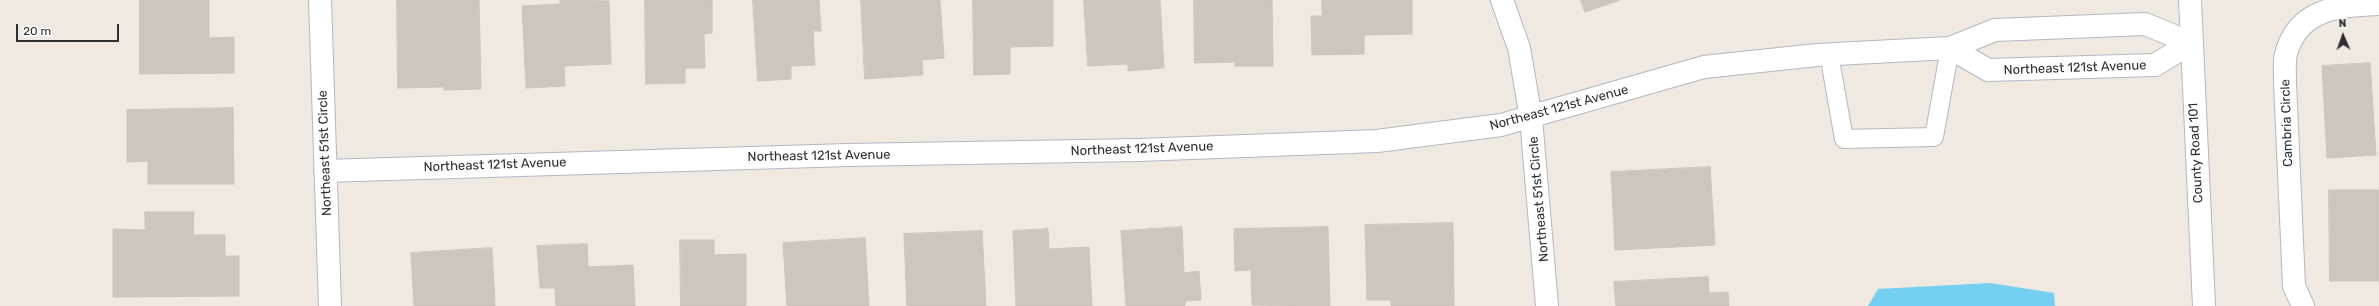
<!DOCTYPE html>
<html>
<head>
<meta charset="utf-8">
<style>
	body { margin:0 }
	#map { position:relative; width:2379px; height:306px; overflow:hidden; background:#efe9e1; font-family:Rubik,sans-serif }
	canvas { display:block }
	.north { position:absolute; left:2323px; top:16px; width:40px; height:40px; -webkit-text-stroke:3px #fff; paint-order:stroke; rotate:358deg; font-size:11px; font-weight:700; line-height:16px; text-align:center; color:#2e2e2e }
	.north::after { content:''; display:block; margin:auto; width:14px; height:18px; background:#2e2e2e; clip-path:polygon(50% 0,100% 100%,50% 72%,0 100%) }
	.scale { position:absolute; left:16px; top:24px; width:103px; height:18px; box-sizing:border-box; border:2px solid #2e2e2e; border-top:0; padding-left:5px; font-size:12px; line-height:14px; white-space:nowrap; color:#2e2e2e; -webkit-text-stroke:3px #fff; paint-order:stroke }
</style>
</head>
<body>
<div id="map">
<canvas width="2379" height="306"></canvas>
<div class="north">N</div>
<div class="scale">20 m</div>
</div>
<script>
const c = document.querySelector('canvas').getContext('2d');
c.lineJoin = 'round';
function fillPath(path, color) { c.fillStyle = color; c.fill(path, 'evenodd'); }
function stroke(path, color, width, dash) { c.strokeStyle = color; c.lineWidth = width; c.lineCap = dash ? 'butt' : 'round'; c.setLineDash(dash || []); c.stroke(path); }
function drawText(font, color, halo, rows, align = 'center') {
  c.font = font + ' Rubik,sans-serif'; c.lineWidth = 3.5; c.setLineDash([]); c.textBaseline = 'middle'; c.strokeStyle = halo; c.fillStyle = color; for (const [text, x, y, turn = 0] of rows) {
    c.save(); c.translate(x, y); c.rotate((+turn || 0) * Math.PI / 180); c.textAlign = isNaN(turn) ? turn : align; if (halo) c.strokeText(text, 0, 0); c.fillText(text, 0, 0); c.restore();
  }
}
fillPath(new Path2D(`
	M1990 283 2054 293 2055 306H1868L1878 289Z`), '#75cff0');
const building = new Path2D(`
	M140 0H209V38L234 37V73L140 74Z
	M397 0H479L481 89 444 90V87L398 88Z
	M560 0 609 1 611 64 564 66 565 86 526 88 522 6 560 4Z
	M645 0H712V33L704 34 705 68H685V83L646 84Z
	M753 0H819L821 31H813L815 65 791 66V79L758 81Z
	M861 0H940L944 58 922 60 923 75 865 79Z
	M973 0H1053V46L1010 47V74L974 75Z
	M1084 0H1160L1164 68 1128 71V64L1088 66Z
	M1194 0H1272L1273 66H1235V62L1195 63Z
	M1322 0H1412V34L1364 35V54L1312 55 1311 16H1322Z
	M1581 0H1620L1585 12Z
	M2370 63 2376 155 2327 158 2322 66Z
	M233 108 234 184H148V161L127 162V110Z
	M1710 167 1715 245 1615 250 1611 172Z
	M2329 190H2379V281H2330Z
	M145 212H194L193 235H225V256H239V296L113 297V229L145 230Z
	M1453 223 1454 306H1391V300H1367L1365 225Z
	M1182 227 1184 273 1199 271 1201 300 1185 301V306H1126L1121 231Z
	M1328 227 1330 306 1252 305 1251 270 1235 271 1234 229Z
	M1048 229 1049 249 1089 247 1092 306H1016L1013 231Z
	M982 231 986 306H907L904 234Z
	M865 238 869 306H787L783 243Z
	M680 240H714V255L746 254V306H681Z
	M587 244 588 267 633 265 635 306H556L555 288H540L537 246Z
	M492 248 495 306H414L411 253Z
	M1708 277 1709 293 1728 292 1729 306H1616L1614 282Z`);
fillPath(building, '#cbc7bf');
stroke(building, '#cbc5ba', 1);
const lane = new Path2D(`
	M1829 54 1844 139 1934 137 1950 48`);
const street = new Path2D(`
	M320 0 330 306
	M1502 0 1519 48 1531 118 1547 306
	M1950 48 1988 70 2155 65 2191 43
	M325 171 848 155 1139 150 1377 141 1501 125 1704 67 1817 55 1950 48 1995 30 2145 24 2191 43
	M2303 306 2294 286 2285 82C2285 73 2284 62 2286 54 2298 8 2339 6 2379 4`);
const secondary = new Path2D(`
	M2190 0 2204 306`);
stroke(lane, '#b4b7c1', 20);
stroke(street, '#b4b7c1', 24);
stroke(secondary, '#b4b7c1', 24);
stroke(lane, '#fff', 18);
stroke(street, '#fff', 22);
stroke(secondary, '#fff', 22);
drawText('13px', '#2e2e2e', '#fff', [
	["Northeast 121st Avenue",2075,68,-2],
	["Northeast 121st Avenue",1559,108,-15],
	["Cambria Circle",2287,123,-92],
	["Northeast 121st Avenue",1142,149,-2],
	["Northeast 51st Circle",325,153,-92],
	["County Road 101",2196,153,-93],
	["Northeast 121st Avenue",819,156,-1],
	["Northeast 121st Avenue",495,165,-2],
	["Northeast 51st Circle",1539,199,-95]
]);
</script>
</body>
</html>
